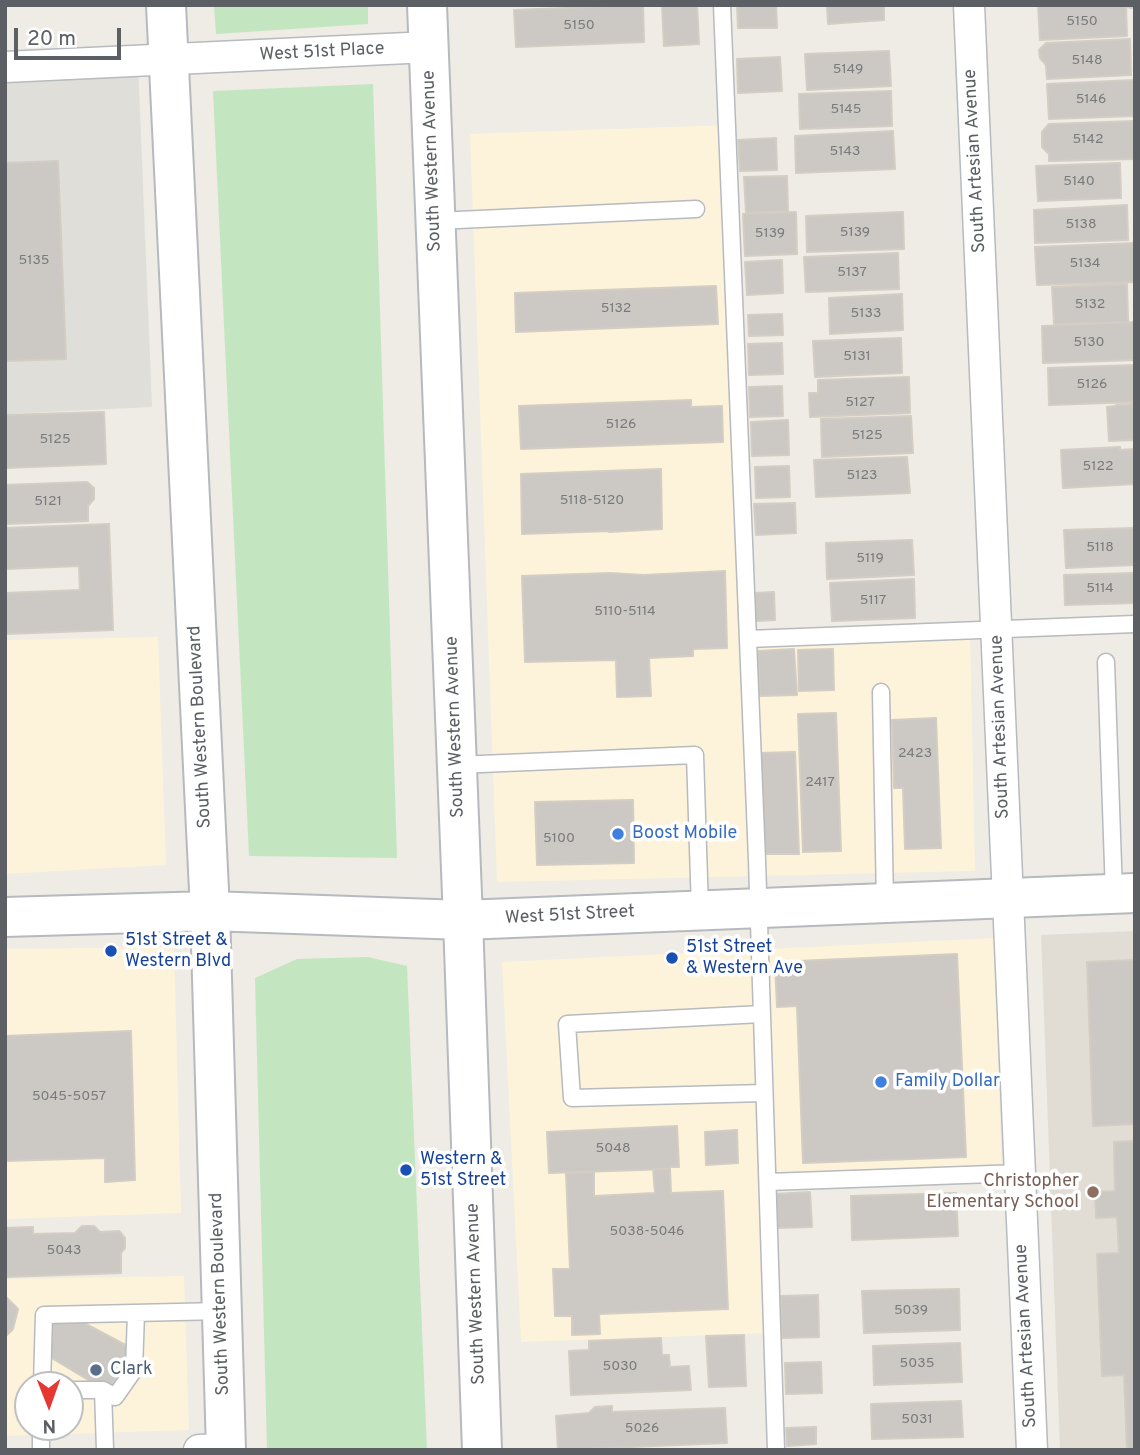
<!DOCTYPE html>
<html>
<head>
<meta charset="utf-8">
<style>
	body { margin:0 }
	#map { position:relative; width:1140px; height:1455px; overflow:hidden; background:#eeece4; font-family:Overpass,sans-serif }
	canvas { display:block }
	.frame { position:absolute; inset:0; border:7px solid #5c6065; pointer-events:none }
	.north { position:absolute; left:14px; top:1371px; width:70px; height:70px; box-sizing:border-box; background:#fff; border:2px solid #bebfc1; border-radius:50%; rotate:179deg; font-size:19px; font-weight:700; line-height:28px; text-align:center; color:#5c6065 }
	.north::after { content:''; display:block; margin:auto; width:24px; height:32px; background:#e73732; clip-path:polygon(50% 0,100% 100%,50% 72%,0 100%) }
	.scale { position:absolute; left:14px; top:28px; width:107px; height:32px; box-sizing:border-box; border:4px solid #5c6065; border-top:0; padding-left:9px; font-size:21px; line-height:24px; white-space:nowrap; color:#5c6065; -webkit-text-stroke:5px #fff; paint-order:stroke }
</style>
</head>
<body>
<div id="map">
<canvas width="1140" height="1455"></canvas>
<div class="frame"></div>
<div class="north">N</div>
<div class="scale">20 m</div>
</div>
<script>
const c = document.querySelector('canvas').getContext('2d');
c.lineJoin = 'round';
function fillPath(path, color) { c.fillStyle = color; c.fill(path, 'evenodd'); }
function stroke(path, color, width, dash) { c.strokeStyle = color; c.lineWidth = width; c.lineCap = dash ? 'butt' : 'round'; c.setLineDash(dash || []); c.stroke(path); }
function drawText(font, color, halo, rows, align = 'center') {
  c.font = font + ' Overpass,sans-serif'; c.lineWidth = 7; c.setLineDash([]); c.textBaseline = 'middle'; c.strokeStyle = halo; c.fillStyle = color; for (const [text, x, y, turn = 0] of rows) {
    c.save(); c.translate(x, y); c.rotate((+turn || 0) * Math.PI / 180); c.textAlign = isNaN(turn) ? turn : align; if (halo) c.strokeText(text, 0, 0); c.fillText(text, 0, 0); c.restore();
  }
}
fillPath(new Path2D(`
	M727 125 748 638 970 630 975 871 497 882 470 134Z
	M158 637 166 865 5 874V640Z
	M994 938 1002 1174 768 1183 773 1333 521 1342 502 962Z
	M174 947 181 1213 5 1219V949Z
	M184 1276 189 1430 5 1436V1279ZM28 1385H70V1427H28Z`), '#fdf3da');
fillPath(new Path2D(`
	M138 62 152 407 5 414V67Z`), '#e0ded9');
fillPath(new Path2D(`
	M1135 931V1450H1060L1041 935Z`), '#e1ddd5');
fillPath(new Path2D(`
	M214 5H368V24L216 34Z
	M373 84 397 858 249 856 213 91Z
	M368 957 407 966 427 1450H267L255 978 297 959Z`), '#c3e6c1');
const building = new Path2D(`
	M643 5 644 42 516 47 514 10Z
	M662 5H697L699 44 664 46Z
	M737 5H776L777 28H738Z
	M827 5H884V20L828 24Z
	M1038 5H1132V8L1126 7 1127 36 1040 40Z
	M1130 39 1131 75 1047 79 1046 65 1040 58 1039 50 1046 43Z
	M889 51 891 86 807 90 805 54Z
	M780 57 782 91 738 93 737 59Z
	M1135 80V116L1049 119 1047 84Z
	M891 91 892 126 800 129 799 94Z
	M1135 121V159L1049 161V154L1042 147V132L1049 124Z
	M893 131 895 169 796 173 795 136Z
	M776 138 777 170 740 171 738 140Z
	M58 161 66 359 5 361V163Z
	M1120 163 1121 198 1038 201 1036 166Z
	M787 176 788 211 746 213 744 177Z
	M1127 205 1128 240 1035 243 1034 210Z
	M796 212 797 254 745 256 743 214Z
	M903 212 904 249 807 252 806 216Z
	M1135 243V282L1037 285 1035 247Z
	M898 253 899 289 806 292 804 257Z
	M782 260 783 293 747 295 745 262Z
	M1127 284 1128 322 1054 324 1052 287Z
	M716 286 718 324 516 332 515 293Z
	M902 294 903 330 830 334 829 298Z
	M782 314 783 335 749 336 748 315Z
	M1135 322V360L1043 363 1042 326Z
	M901 338 902 373 815 377 813 341Z
	M782 343 783 374 749 375 748 344Z
	M1135 365V402L1049 405 1048 368Z
	M909 377 910 413 810 417 809 393H818V380Z
	M782 386 783 416 750 417 749 387Z
	M691 400V407L722 406 723 442 521 449 519 406Z
	M1135 404V440L1109 441 1107 407 1116 406V405Z
	M104 412 106 464 5 468V415Z
	M911 416 913 453 822 457 821 419Z
	M788 420 789 455 752 456 751 422Z
	M1120 447V450L1135 449V484L1063 488 1061 450Z
	M907 457 910 493 816 497 814 460Z
	M789 466 790 497 756 498 755 467Z
	M661 469 662 529 609 532V531L522 534 521 474Z
	M87 482 94 488V499L88 506V521L5 524V485Z
	M795 503 796 533 756 535 754 504Z
	M109 524 113 630 5 634V593L80 590 79 566 5 569V528Z
	M1135 528V565L1066 568 1064 530Z
	M912 540 914 575 827 579 826 543Z
	M725 571 727 648 693 649V656L649 658 651 696 617 697 616 660 525 662 522 576 610 573 644 575Z
	M1135 573V603L1065 605 1064 575Z
	M914 579 915 618 832 621 830 583Z
	M774 592 775 620 756 621 755 593Z
	M794 649 797 695 760 696 758 651Z
	M833 649 834 690 799 691 798 650Z
	M836 713 841 851 803 852 798 714Z
	M936 718 941 848 905 849 903 788H894L892 720Z
	M795 752 799 854H763L759 753Z
	M633 800 634 863 537 865 535 802Z
	M957 954 966 1157 803 1163 797 1006 777 1007 775 962Z
	M1135 960V1124L1093 1126 1087 962Z
	M131 1031 135 1180 105 1182V1158L5 1161V1036Z
	M677 1126 679 1167H670V1169L549 1173 547 1132Z
	M737 1130 738 1163 706 1165 705 1132Z
	M1135 1141V1450H1127L1124 1375 1102 1376 1097 1254 1119 1253 1117 1217 1096 1218 1095 1192 1115 1191 1114 1142Z
	M653 1169H670L671 1193 723 1191 728 1309 599 1314 600 1334 572 1335V1316H555L553 1269H570L566 1173 594 1172V1196L655 1193Z
	M810 1192 812 1227 776 1228 775 1194Z
	M956 1193 958 1236 852 1240 851 1196Z
	M82 1226H94L100 1232 119 1231 125 1238V1248L121 1253V1273L5 1277V1228L33 1227V1234L75 1233Z
	M959 1289 960 1330 864 1333 862 1291Z
	M818 1295 819 1337 782 1338 781 1296Z
	M5 1296 18 1309 13 1329 5 1337Z
	M54 1307 133 1349 108 1392 35 1348Z
	M744 1335 746 1386 709 1387 706 1336Z
	M661 1338 662 1355H669L670 1367 689 1366 691 1390 571 1395 569 1351 589 1350V1341Z
	M960 1343 962 1382 874 1385 873 1346Z
	M821 1362 822 1393 786 1394 785 1363Z
	M961 1401 963 1437 872 1439 871 1404Z
	M612 1406V1412L725 1408 727 1443 558 1450 556 1416 589 1413 595 1407Z
	M816 1427V1444L787 1446 786 1428Z`);
fillPath(building, '#ccc8c3');
stroke(building, '#d3cdc3', 2);
const lane = new Path2D(`
	M722 5 757 860 776 1450
	M436 221 696 209
	M748 639 1135 624
	M1106 662 1114 894
	M881 692 885 903
	M457 765 695 755 700 910
	M762 1014 567 1024 572 1098 764 1093
	M768 1182 1020 1173
	M42 1385 44 1315 222 1311
	M70 1390H103L105 1450
	M103 1390 115 1397 134 1370 136 1313
	M41 1450V1427`);
const street = new Path2D(`
	M969 5 1032 1450
	M5 67 429 47
	M199 1450 226 1449`);
const secondary = new Path2D(`
	M166 5 210 911 226 1450
	M427 5 463 920 482 1450
	M5 917 210 911 463 920 1135 893`);
stroke(lane, '#b7babe', 19);
stroke(street, '#b7babe', 33);
stroke(secondary, '#b6b9be', 42);
stroke(lane, '#fff', 16);
stroke(street, '#fff', 30);
stroke(secondary, '#fff', 38);
for (const [x, y, r, color] of [
	[618,834,7,"#3f7fe0"],
	[111,951,7,"#1a4fb4"],
	[672,958,7,"#1a4fb4"],
	[881,1082,7,"#3f7fe0"],
	[406,1170,7,"#1a4fb4"],
	[1093,1192,7,"#8d6e63"],
	[96,1370,7,"#5c6f8a"]
]) { const dot = new Path2D(); dot.arc(x, y, r, 0, 2 * Math.PI); c.fillStyle = color; c.fill(dot); stroke(dot, '#fff', 2.5); }
drawText('14px', '#787a7c', null, [
	["5150",1082,22],
	["5150",579,26],
	["5148",1087,61],
	["5149",848,70],
	["5146",1091,100],
	["5145",846,110],
	["5142",1088,140],
	["5143",845,152],
	["5140",1079,182],
	["5138",1081,225],
	["5139",855,233],
	["5139",770,234],
	["5135",34,261],
	["5134",1085,264],
	["5137",852,273],
	["5132",1090,305],
	["5132",616,309],
	["5133",866,314],
	["5130",1089,343],
	["5131",857,357],
	["5126",1092,385],
	["5127",860,403],
	["5126",621,425],
	["5125",867,436],
	["5125",55,440],
	["5122",1098,467],
	["5123",862,476],
	["5118-5120",592,501],
	["5121",48,502],
	["5118",1100,548],
	["5119",870,559],
	["5114",1100,589],
	["5117",873,601],
	["5110-5114",625,612],
	["2423",915,754],
	["2417",820,783],
	["5100",559,839],
	["5045-5057",69,1097],
	["5048",613,1149],
	["5038-5046",647,1232],
	["5043",64,1251],
	["5039",911,1311],
	["5035",917,1364],
	["5030",620,1367],
	["5031",917,1420],
	["5026",642,1429]
]);
drawText('18px', '#5c6065', '#fff', [
	["West 51st Place",322,53,-3],
	["South Western Avenue",433,161,-92],
	["South Artesian Avenue",976,161,-93],
	["South Western Boulevard",201,727,-93],
	["South Western Avenue",456,727,-92],
	["South Artesian Avenue",1001,727,-92],
	["West 51st Street",570,916,-3],
	["South Western Boulevard",221,1294,-92],
	["South Western Avenue",477,1294,-92],
	["South Artesian Avenue",1027,1336,-93]
]);
drawText('18px', '#366cbe', '#fff', [
	["Boost Mobile",632,834],
	["Family Dollar",895,1082]
], 'left');
drawText('18px', '#164399', '#fff', [
	["51st Street &",125,941],
	["Western Blvd",125,962],
	["51st Street",686,948],
	["& Western Ave",686,969],
	["Western &",420,1160],
	["51st Street",420,1181]
], 'left');
drawText('18px', '#785e54', '#fff', [
	["Christopher",1079,1182],
	["Elementary School",1079,1203]
], 'right');
drawText('18px', '#4e5e75', '#fff', [
	["Clark",110,1370]
], 'left');
</script>
</body>
</html>
